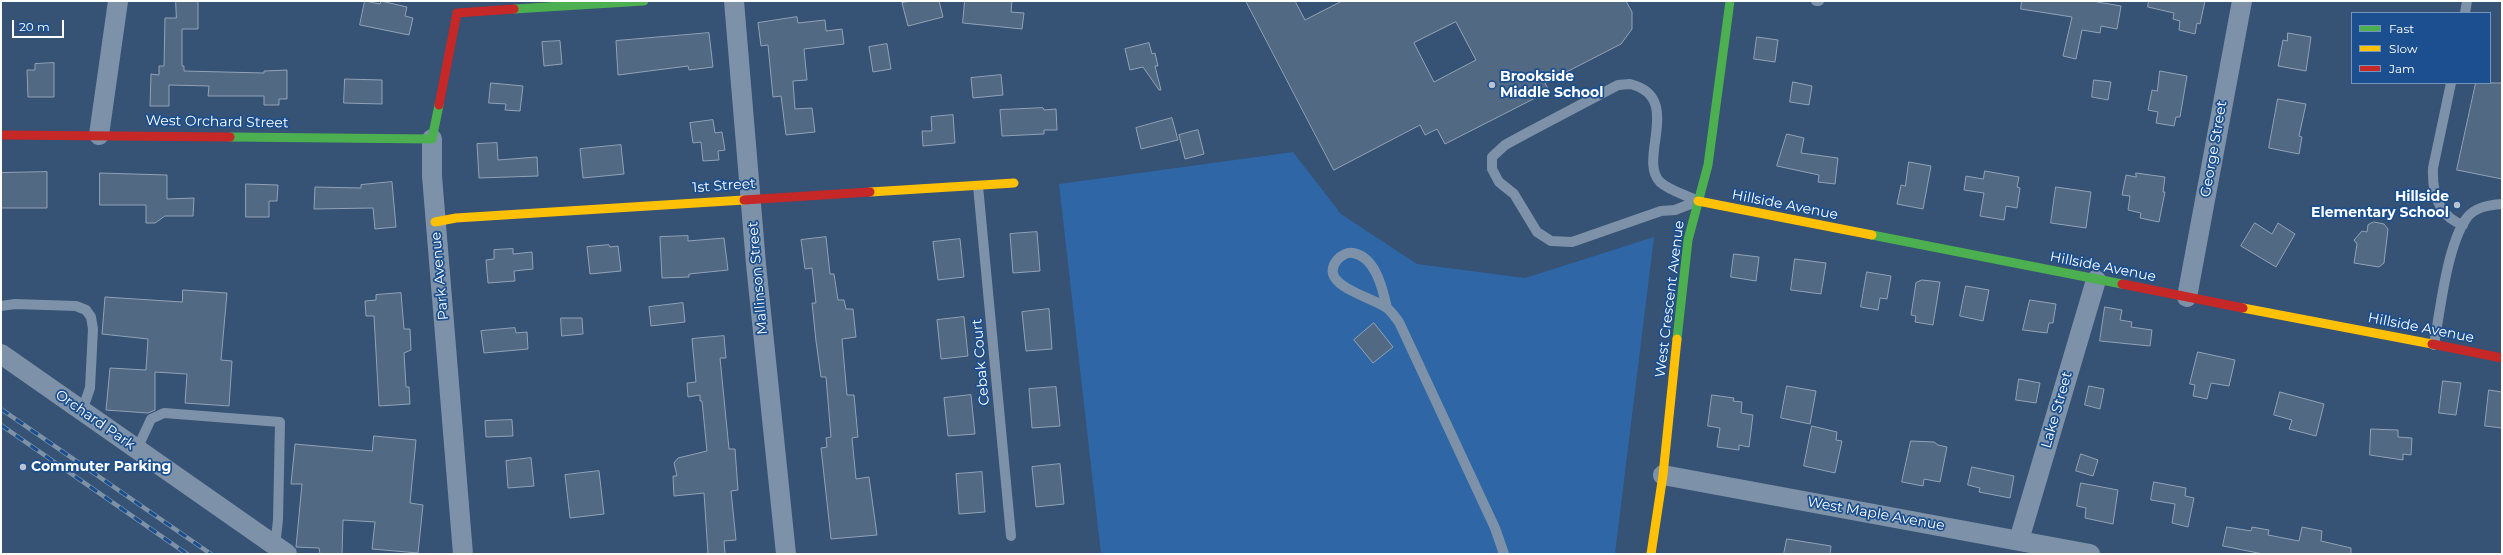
<!DOCTYPE html>
<html>
<head>
<meta charset="utf-8">
<style>
	body { margin:0 }
	#map { position:relative; width:2503px; height:555px; overflow:hidden; background:#365274; font-family:Montserrat,sans-serif }
	canvas { display:block }
	.frame { position:absolute; inset:0; border:2px solid #fff; pointer-events:none }
	.legend { position:absolute; left:2351px; top:12px; width:140px; height:72px; box-sizing:border-box; background:#1b4f8f; border:1px solid #7695bc; margin:0; padding:5px 7px; list-style:none; font-size:12px; color:#fff }
	.legend li { display:flex; align-items:center; gap:8px; height:20px }
	.legend b { width:20px; border:1px solid #7695bc }
	.scale { position:absolute; left:12px; top:20px; width:52px; height:18px; box-sizing:border-box; border:2px solid #fff; border-top:0; padding-left:5px; font-size:12px; line-height:14px; white-space:nowrap; color:#fff; -webkit-text-stroke:3px #1b4f8f; paint-order:stroke }
</style>
</head>
<body>
<div id="map">
<canvas width="2503" height="555"></canvas>
<div class="frame"></div>
<ul class="legend">
<li><b style="height:5px;background:#4caf50"></b>Fast</li>
<li><b style="height:5px;background:#ffc107"></b>Slow</li>
<li><b style="height:5px;background:#c62828"></b>Jam</li>
</ul>
<div class="scale">20 m</div>
</div>
<script>
const c = document.querySelector('canvas').getContext('2d');
c.lineJoin = 'round';
function fillPath(path, color) { c.fillStyle = color; c.fill(path, 'evenodd'); }
function stroke(path, color, width, dash) { c.strokeStyle = color; c.lineWidth = width; c.lineCap = dash ? 'butt' : 'round'; c.setLineDash(dash || []); c.stroke(path); }
function drawText(font, color, halo, rows, align = 'center') {
  c.font = font + ' Montserrat,sans-serif'; c.lineWidth = 3.5; c.setLineDash([]); c.textBaseline = 'middle'; c.strokeStyle = halo; c.fillStyle = color; for (const [text, x, y, turn = 0] of rows) {
    c.save(); c.translate(x, y); c.rotate((+turn || 0) * Math.PI / 180); c.textAlign = isNaN(turn) ? turn : align; if (halo) c.strokeText(text, 0, 0); c.fillText(text, 0, 0); c.restore();
  }
}
fillPath(new Path2D(`
	M1293 152 1341 214 1417 264 1525 278 1654 237 1615 554H1101L1059 184Z`), '#2f66a5');
const building = new Path2D(`
	M176 1H198V29H182V66H184V71L264 73V71L287 70V99H279V105H264V96H208L209 86 169 85V106H150L151 74 159 75V66H164L165 18H176Z
	M365 1 380 4 381 1 407 7 405 16 413 18 409 35 360 25Z
	M911 1H939L943 17 908 26 902 3Z
	M965 1H1012L1011 12 1024 13 1022 29 963 23Z
	M1246 1H1295L1305 20 1342 1H1626L1632 12V29L1621 44 1545 83 1549 91 1445 144 1437 129 1425 135 1420 125 1334 170ZM1456 22 1476 60 1434 82 1414 43Z
	M2022 1H2092L2121 6 2117 29 2101 26 2100 33 2082 30 2076 59 2063 56 2072 17 2021 9Z
	M2149 1H2205L2200 24 2197 23 2195 34 2179 30 2180 21 2173 19 2174 13 2148 7Z
	M797 17 798 23 825 20 826 31 842 29 844 44 804 49 807 80 793 81 795 109 812 108 815 132 786 135 781 96 773 97 768 45 761 46 758 23Z
	M709 33 713 67 689 70 688 66 618 75 616 41Z
	M2288 33 2311 37 2306 71 2278 66 2283 40 2287 41Z
	M1757 37 1778 40 1775 62 1754 59Z
	M560 41 562 64 544 66 542 42Z
	M1149 43 1152 54 1155 53 1158 66H1155L1161 90H1159L1143 67 1130 70 1125 49Z
	M887 44 891 69 873 72 869 47Z
	M54 63V97H28L27 70H35V64Z
	M2160 71 2187 76 2180 117H2176L2174 126 2156 123 2158 112 2148 110 2152 90 2157 91Z
	M1001 75 1003 95 973 98 971 78Z
	M345 79 382 80V104L344 103Z
	M2094 80 2111 82 2108 100 2092 97Z
	M1793 82 1812 86 1809 105 1790 102Z
	M491 83 523 86 520 111 505 110 506 104 489 103Z
	M2476 83H2502V179L2457 170Z
	M2278 99 2306 104 2299 136 2302 137 2299 154 2269 148Z
	M1043 108 1044 110 1056 109 1057 130H1044V134L1002 136 1000 110Z
	M953 115 955 143 923 146 922 131H932L931 117Z
	M1172 118 1178 140 1141 149 1136 128Z
	M713 120 715 133 722 132 725 150 718 151 719 160 703 161 701 142 693 143 690 123Z
	M1198 130 1204 154 1185 159 1179 135Z
	M1787 134 1804 138 1801 153 1838 158 1835 184 1818 182 1819 175 1777 166Z
	M497 143 498 160 537 157 538 176 479 178 477 144Z
	M621 145 624 174 583 178 580 149Z
	M1909 162 1931 166 1923 209 1897 204 1901 185 1905 186Z
	M1985 171 2019 177 2017 187 2020 188 2017 208 2006 206 2004 220 1980 216 1984 193 1964 190 1966 176 1983 179Z
	M47 172V208H1V173Z
	M100 173 167 175V199L194 198 193 216H165L155 223H146V205H100Z
	M2136 173 2165 177 2163 192H2165L2159 222 2140 218 2141 213 2128 210 2130 196 2122 195 2126 175 2136 177Z
	M392 182 396 227 375 229 373 208 314 209 315 187 361 188V185Z
	M246 184 278 185 277 201H269V217H246Z
	M2056 187 2091 192 2086 228 2051 223Z
	M2374 222 2384 224 2388 229 2384 263 2379 267 2354 263 2357 244 2354 240 2362 231 2367 232 2368 225Z
	M2255 223 2272 234 2278 223 2295 234 2276 267 2241 246Z
	M1037 232 1040 271 1013 273 1010 234Z
	M688 236V241L724 238 728 270 689 274V277L662 278 660 237Z
	M826 237 830 274H834L838 300H844L846 309H853L856 337 842 339 847 395H854L858 437 852 438 856 479 869 477 877 535 831 539 821 448 827 447 826 438 831 437 826 377H821L816 341 812 303H816L812 268 805 269 801 240Z
	M960 239 964 277 938 280 933 242Z
	M609 245 610 247 618 246 621 271 590 274 587 247Z
	M513 249V254L532 252 533 269 514 271 515 281 488 283 486 260 494 259V250Z
	M1734 254 1759 257 1756 281 1731 277Z
	M1795 259 1826 263 1821 294 1791 290Z
	M1867 272 1891 276 1887 299 1880 298 1878 310 1861 307Z
	M1922 280 1940 282 1933 325 1915 322 1916 316 1911 315 1916 283Z
	M1966 286 1989 290 1983 321 1960 316Z
	M183 290 227 293 221 360 232 361 229 406 185 403 187 374 155 372V410L148 413 106 410 110 368 146 370 148 339 102 334 105 297 182 302Z
	M401 293 404 329H410L411 350 404 353 406 387H409L410 404 379 406 374 316H366L365 301 376 300V295Z
	M2030 300 2056 304 2053 323H2049L2047 333 2023 330Z
	M683 303 685 322 651 326 649 307Z
	M2105 307 2122 310 2120 320 2132 322 2131 327 2152 330 2150 346 2100 341Z
	M1049 309 1052 349 1026 351 1022 312Z
	M964 317 968 356 941 359 937 320Z
	M561 318H582L583 334 562 336Z
	M1374 323 1393 347 1373 363 1354 340Z
	M515 328 516 333 527 332 528 349 484 353 481 331Z
	M724 336 726 358H720L729 449H735L738 490 731 491 736 540 724 541 725 554H708L704 493 674 496 673 476H677L674 463 678 458 707 451 702 401H700V395L688 397 687 383 696 382 692 339Z
	M2198 352 2235 360 2229 386 2211 383 2207 399 2193 396 2195 385 2190 384Z
	M2019 379 2040 383 2036 403 2016 400Z
	M2443 381 2461 383 2456 415 2439 413Z
	M1787 386 1816 391 1810 424 1781 418Z
	M2089 386 2104 389 2100 409 2085 405Z
	M1056 387 1060 426 1032 428 1029 389Z
	M2489 390 2502 392V428L2485 426Z
	M2280 392 2324 404 2316 436 2289 429 2292 420 2274 415Z
	M971 395 975 434 948 436 944 398Z
	M1712 395 1734 398 1733 401 1742 402 1741 413 1753 415 1749 447 1739 445V450L1717 447 1720 428 1708 426Z
	M512 420 513 436 486 437 485 421Z
	M1812 426 1837 432 1836 440 1842 441 1835 473 1804 466Z
	M2371 429 2398 430V437L2412 438 2411 455 2403 454V460L2370 455Z
	M374 436 416 440 410 503 423 505 418 553 372 549 375 522 343 520 342 554H320L319 548 296 547 302 484H291L295 444 372 451Z
	M1911 441 1934 442 1938 445 1947 447 1940 482 1924 479 1923 486 1902 482Z
	M2081 454 2098 460 2093 476 2076 471Z
	M531 458 534 486 508 488 506 461Z
	M1060 464 1064 504 1036 507 1032 467Z
	M1972 467 2014 476 2010 498 1979 492 1980 488 1968 485Z
	M599 471 604 514 570 518 565 475Z
	M982 472 985 512 959 514 956 474Z
	M2154 482 2186 488 2185 496 2194 498 2188 527 2172 523 2175 504 2151 500Z
	M2081 483 2118 490 2113 524 2085 518 2086 508 2077 506Z
	M2227 527 2251 531 2252 527 2269 530 2268 535 2299 541 2302 527 2322 531 2321 541 2351 548V554H2263L2223 546Z
	M1787 539 1831 546 1830 554H1784Z`);
fillPath(building, '#526984');
stroke(building, '#92a2b6', 1);
stroke(new Path2D(`
	M1816 1H1819
	M2465 13 2467 1
	M2451 83 2433 168C2432 192 2438 216 2463 225
	M1630 84C1684 97 1637 159 1660 182 1670 191 1686 195 1698 201L1675 210 1661 211 1572 242 1551 241 1537 232 1514 194 1499 182 1492 169V157L1505 145 1527 133 1618 85Z
	M978 186 1011 536
	M1 306 15 304 76 306 86 310 91 317 93 329 90 388 82 411
	M1387 308C1383 290 1376 257 1353 253 1347 252 1341 256 1337 260 1317 286 1373 297 1387 308 1391 311 1395 317 1399 322L1495 528 1504 554
	M2434 345C2440 311 2447 246 2466 219 2474 207 2489 205 2502 204
	M137 449 151 419 164 413 280 422 278 520 275 546`), '#7d92a8', 10);
stroke(new Path2D(`
	M734 1 756 264 786 554
	M99 135 118 1
	M432 139V176L463 554
	M2187 297 2242 1
	M1 354 287 554
	M1663 475 2090 554
	M2019 540 2096 280`), '#7d92a8', 20);
stroke(new Path2D(`
	M514 9 644 1
	M230 137 432 139 439 105
	M1872 235 2122 284
	M1677 339 1688 240 1708 165 1730 1`), '#4caf50', 9);
stroke(new Path2D(`
	M870 192 1014 183
	M1698 201 1872 235
	M435 222 456 218 744 200
	M2243 308 2432 344
	M1651 554 1663 475 1677 339`), '#ffc107', 9);
stroke(new Path2D(`
	M439 105 457 13 514 9
	M1 135 230 137
	M744 200 870 192
	M2122 284 2243 308
	M2432 344 2502 358`), '#c62828', 9);
const rail = new Path2D(`
	M1 409 211 554
	M1 425 187 554`);
stroke(rail, '#7e92a7', 4.5);
stroke(rail, '#1b4f8f', 3, [9]);
for (const [x, y, r, color] of [
	[1492,85,4,"#b9c2ce"],
	[2457,205,4,"#b9c2ce"],
	[23,467,4,"#b9c2ce"]
]) { const dot = new Path2D(); dot.arc(x, y, r, 0, 2 * Math.PI); c.fillStyle = color; c.fill(dot); stroke(dot, '#1b4f8f', 1.5); }
drawText('bold 14px', '#fff', '#1b4f8f', [
	["Brookside",1500,77],
	["Middle School",1500,93],
	["Hillside",2449,197,"right"],
	["Elementary School",2449,213,"right"],
	["Commuter Parking",31,467]
], 'left');
drawText('14px', '#fff', '#1b4f8f', [
	["West Orchard Street",217,122,1],
	["George Street",2214,149,-80],
	["1st Street",724,186,-4],
	["Hillside Avenue",1785,205,11],
	["Hillside Avenue",2103,267,11],
	["Park Avenue",440,276,-95],
	["Mallinson Street",758,278,-95],
	["West Crescent Avenue",1670,299,-83],
	["Hillside Avenue",2421,328,11],
	["Cebak Court",981,362,-95],
	["Lake Street",2057,410,-74],
	["Orchard Park",95,420,35],
	["West Maple Avenue",1876,514,10]
]);
</script>
</body>
</html>
